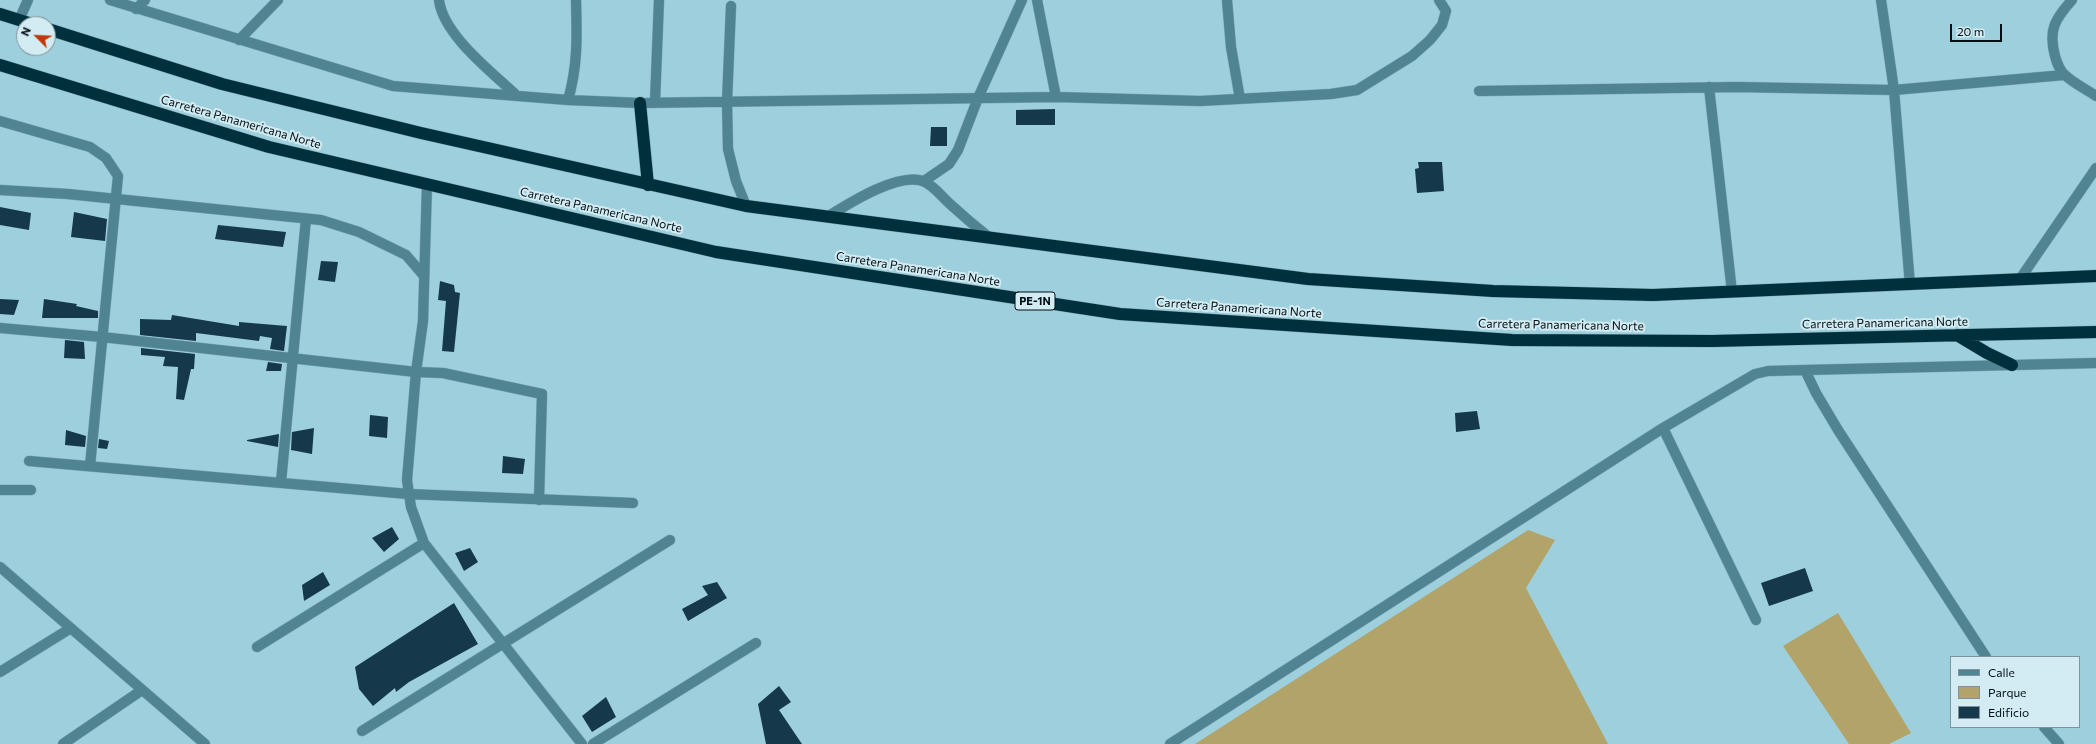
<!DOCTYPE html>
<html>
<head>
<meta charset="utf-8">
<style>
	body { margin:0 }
	#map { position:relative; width:2096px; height:744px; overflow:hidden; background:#9ecfdc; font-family:Commissioner,sans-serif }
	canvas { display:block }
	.legend { position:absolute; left:1950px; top:656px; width:130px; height:72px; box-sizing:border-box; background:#d3ebf2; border:1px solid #7f9399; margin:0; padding:5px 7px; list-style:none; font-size:12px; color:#000f14 }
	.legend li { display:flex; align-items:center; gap:8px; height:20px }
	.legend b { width:20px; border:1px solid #7f9399 }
	.north { position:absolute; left:16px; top:16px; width:40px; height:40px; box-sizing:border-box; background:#d3ebf2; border:1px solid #7f9399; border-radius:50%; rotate:294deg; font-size:11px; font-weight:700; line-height:16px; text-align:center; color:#000f14 }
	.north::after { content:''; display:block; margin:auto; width:14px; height:18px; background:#c0370b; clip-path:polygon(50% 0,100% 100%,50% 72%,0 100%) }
	.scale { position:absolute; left:1950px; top:24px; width:52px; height:18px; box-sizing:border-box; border:2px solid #000f14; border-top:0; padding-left:5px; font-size:12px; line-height:14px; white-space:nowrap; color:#000f14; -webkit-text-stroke:3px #d3ebf2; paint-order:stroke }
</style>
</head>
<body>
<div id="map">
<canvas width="2096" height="744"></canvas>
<ul class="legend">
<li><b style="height:5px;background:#508492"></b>Calle</li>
<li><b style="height:11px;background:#b2a368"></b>Parque</li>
<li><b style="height:11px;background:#15384b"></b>Edificio</li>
</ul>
<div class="north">N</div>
<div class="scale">20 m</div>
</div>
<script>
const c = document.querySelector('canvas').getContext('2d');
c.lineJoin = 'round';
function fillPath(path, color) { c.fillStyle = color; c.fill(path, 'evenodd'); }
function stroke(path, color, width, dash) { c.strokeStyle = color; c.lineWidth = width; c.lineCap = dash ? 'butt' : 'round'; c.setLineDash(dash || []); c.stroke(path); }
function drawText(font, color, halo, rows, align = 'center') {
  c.font = font + ' Commissioner,sans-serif'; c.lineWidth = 4; c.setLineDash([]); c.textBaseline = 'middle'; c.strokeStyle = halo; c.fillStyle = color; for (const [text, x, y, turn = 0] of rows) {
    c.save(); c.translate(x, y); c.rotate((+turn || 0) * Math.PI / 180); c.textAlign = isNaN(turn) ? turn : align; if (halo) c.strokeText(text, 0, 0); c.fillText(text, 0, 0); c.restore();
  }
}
fillPath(new Path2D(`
	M1528 530 1555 540 1526 588 1608 744H1195Z
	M1838 613 1911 733 1889 744H1849L1783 646Z`), '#b2a368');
fillPath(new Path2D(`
	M1055 109V125H1016V110Z
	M931 127H947V146H930Z
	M1418 162H1442L1444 191 1417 193 1415 169 1419 168Z
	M0 207 31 213 29 230 0 225Z
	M74 212 107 219 105 241 71 237Z
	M218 225 286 232 283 247 215 239Z
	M321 261 338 262 335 282 318 280Z
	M440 281 454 285 455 292 460 293 454 352 442 351 446 301 438 300Z
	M0 299 19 300 14 315 0 314Z
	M44 299 77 304 76 306 98 311V318H42Z
	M172 315 239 326V322L287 326 284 351 270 349 272 338 260 336 259 341 196 333V341L140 335V319L171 320Z
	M65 340 84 342 85 359 64 358Z
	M141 348 195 354 194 369H191L184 400 176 399 178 367 163 366 165 357 141 355Z
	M268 362 282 364 281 371H266Z
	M1477 411 1480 429 1456 432 1455 413Z
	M370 415 388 417 387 438 369 436Z
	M314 428 312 454 291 450 292 432Z
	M66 430 86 436 85 447 65 445Z
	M279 434 278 447 247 441V440Z
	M99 439 109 441 107 449 98 448Z
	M503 456 525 459 523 474 502 473Z
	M392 527 399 539 384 552 372 538Z
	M470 548 478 562 464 571 455 553Z
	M1805 568 1813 591 1769 606 1761 583Z
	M323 572 330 585 304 601 302 585Z
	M717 582 727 598 688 621 682 609 708 595 702 586Z
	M454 603 478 644 409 682 396 692 395 688 373 706 359 689 355 667Z
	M779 686 791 702 779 710 802 744H766L758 704Z
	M606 697 616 717 592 732 582 716Z`), '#15384b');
const minor = new Path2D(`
	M110 0 393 86 568 100 640 103 1056 97 1200 101 1331 94 1357 90 1412 56 1430 40 1442 25 1446 11 1439 0
	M439 0C443 35 492 72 516 95
	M1037 0 1056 97
	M1227 0 1231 47 1240 99
	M1881 0 1894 90 1910 285
	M2072 0C2055 19 2048 30 2055 56 2057 63 2059 70 2065 75 2073 83 2086 89 2096 96
	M731 6 727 102 728 149 736 181 746 206
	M136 9 145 0
	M19 20 28 0
	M239 40 278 0
	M1709 87 1732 292
	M1479 91 1737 87 1894 90 2064 75
	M568 100C578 66 577 35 576 0
	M655 102 659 0
	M0 121 90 147 106 158 118 176 90 466
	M924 181 949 164 958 150 978 98 1022 0
	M427 184 423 321 416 372 443 373 542 394 539 500
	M0 190 68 194 321 220 359 232 406 255 424 276
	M827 217C848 204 901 170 925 182 935 187 942 197 950 204 963 216 976 227 990 238
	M2020 279 2096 168
	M0 328 102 337 416 372 407 480 411 507 424 543 582 744
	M1805 370 1816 393 1838 430 1986 657
	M1663 428 1756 620
	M29 461 408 494 633 503
	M281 482 306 219
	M0 490H31
	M0 567 205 744
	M257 647 424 543
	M0 672 71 628
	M2044 727 2059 744
	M362 731 670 540
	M63 744 142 690
	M593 744 756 643
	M1170 744 1663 428 1755 374 1768 371 1805 370 2096 363`);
const highway = new Path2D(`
	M0 14 32 24
	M48 29 222 84 421 133 746 206 1308 279 1493 291 1653 295 2096 276
	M0 65 269 147 716 252 1120 314 1512 340 1712 341 2096 332
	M640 103 648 185
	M1957 335 1987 353 2012 365`);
stroke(minor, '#82acb8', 11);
stroke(highway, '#82acb8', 13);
stroke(minor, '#508492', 10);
stroke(highway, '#00303b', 12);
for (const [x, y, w] of [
	[1035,301,40]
]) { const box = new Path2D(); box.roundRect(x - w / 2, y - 9, w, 18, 3); c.fillStyle = '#d3ebf2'; c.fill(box); stroke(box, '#000f14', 1); }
drawText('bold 11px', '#000f14', null, [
	["PE-1N",1035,301]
]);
drawText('12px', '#000f14', '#d3ebf2', [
	["Carretera Panamericana Norte",241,122,16],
	["Carretera Panamericana Norte",601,210,13],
	["Carretera Panamericana Norte",918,269,9],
	["Carretera Panamericana Norte",1239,308,4],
	["Carretera Panamericana Norte",1885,323,-1],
	["Carretera Panamericana Norte",1561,325,1]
]);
</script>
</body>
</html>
